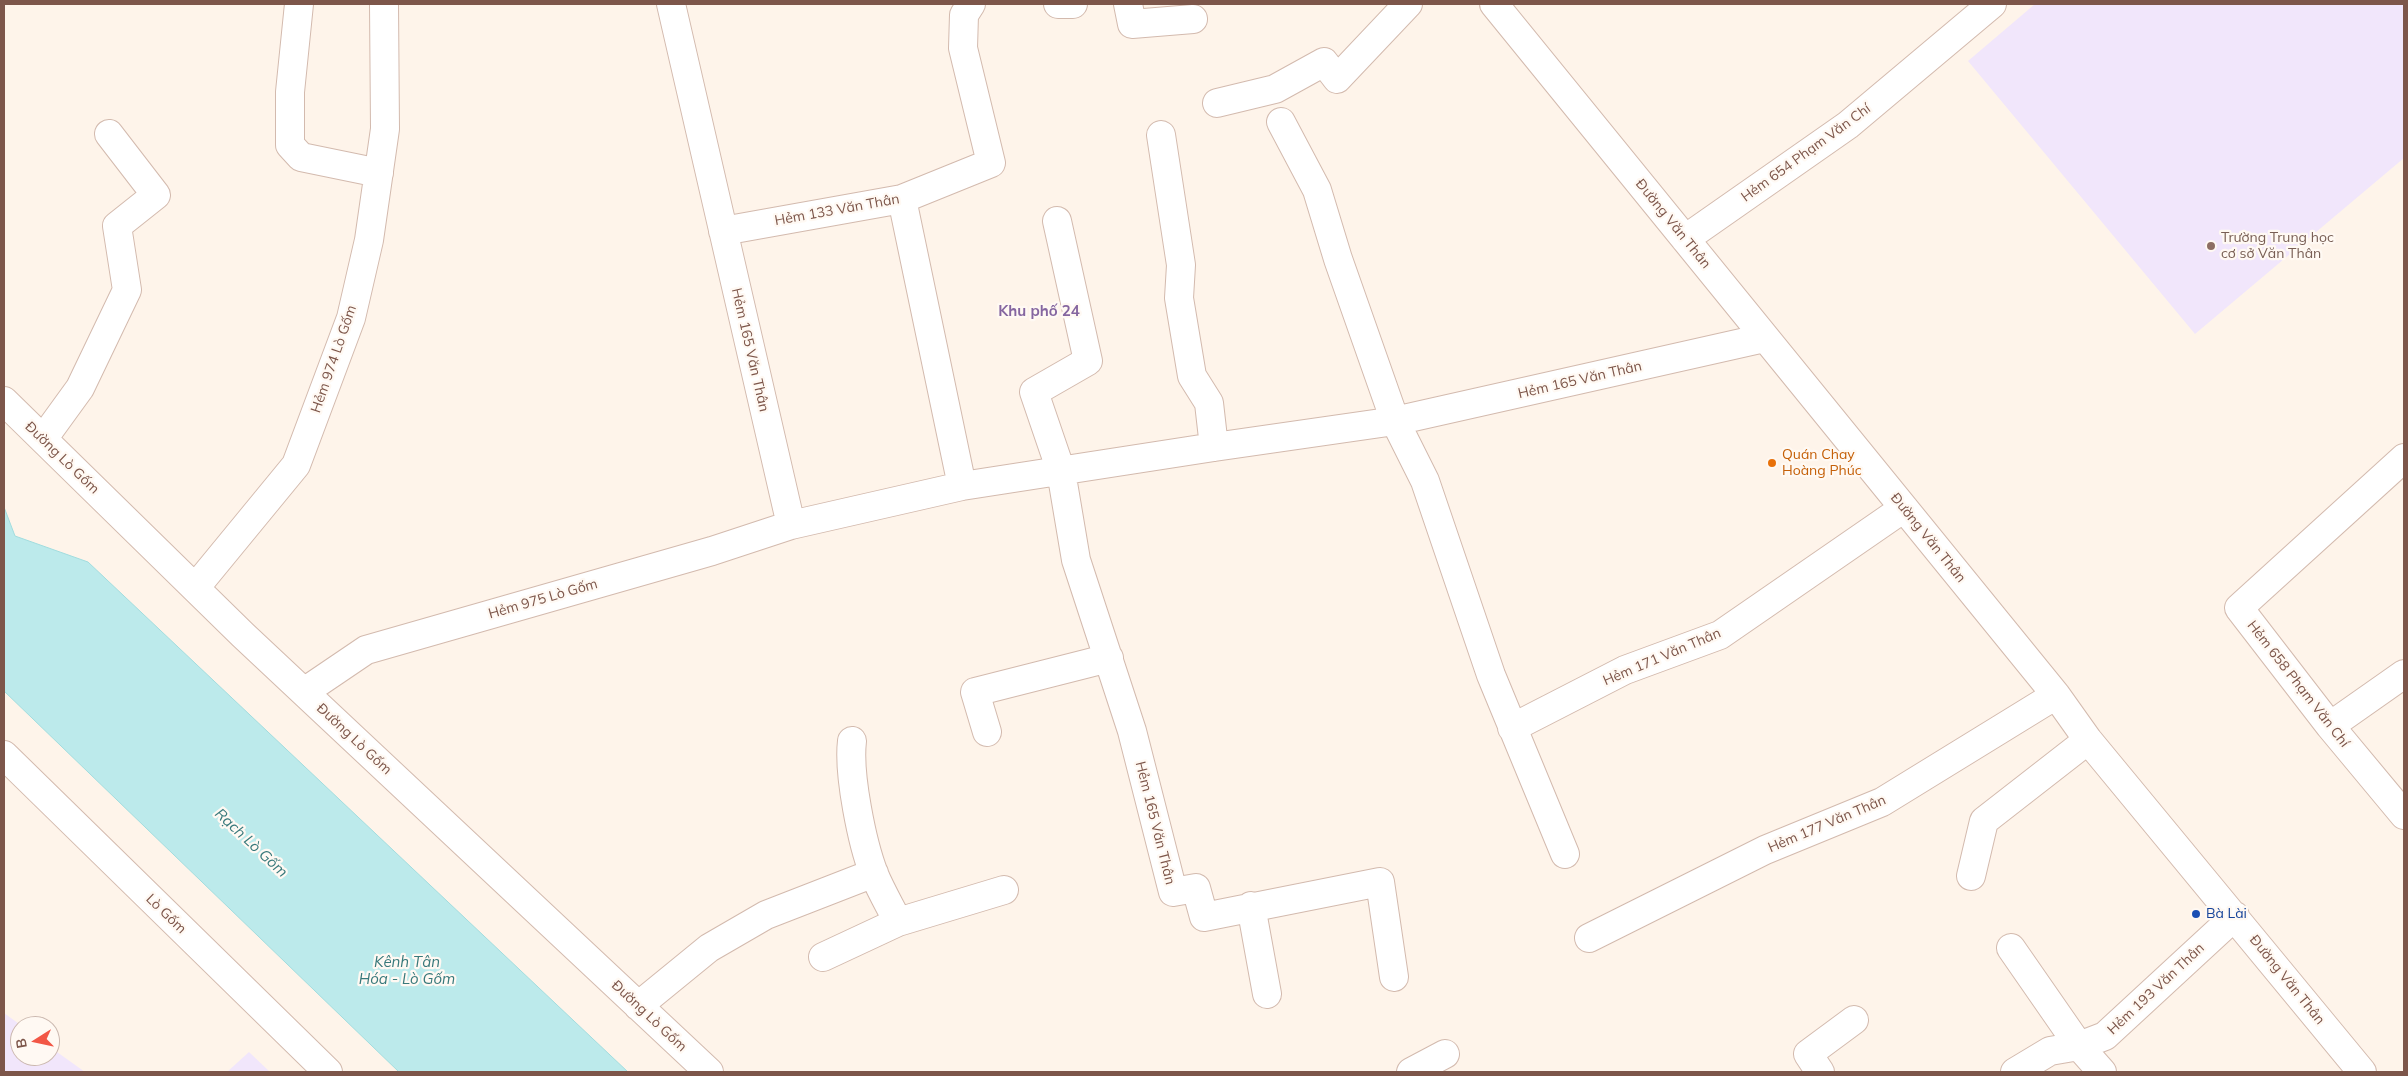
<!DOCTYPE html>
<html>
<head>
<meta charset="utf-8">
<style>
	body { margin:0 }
	#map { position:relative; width:2408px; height:1076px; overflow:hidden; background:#fef4ea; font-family:Mulish,sans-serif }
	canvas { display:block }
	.frame { position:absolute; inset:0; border:5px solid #7d564a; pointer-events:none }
	.north { position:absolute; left:10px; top:1016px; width:50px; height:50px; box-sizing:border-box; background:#fff9f3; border:1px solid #cbb8af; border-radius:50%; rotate:260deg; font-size:14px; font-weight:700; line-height:20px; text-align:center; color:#7d564a }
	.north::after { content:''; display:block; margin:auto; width:18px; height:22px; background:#f25746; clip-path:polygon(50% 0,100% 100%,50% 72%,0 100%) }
</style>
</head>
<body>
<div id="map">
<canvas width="2408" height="1076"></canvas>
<div class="frame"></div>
<div class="north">B</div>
</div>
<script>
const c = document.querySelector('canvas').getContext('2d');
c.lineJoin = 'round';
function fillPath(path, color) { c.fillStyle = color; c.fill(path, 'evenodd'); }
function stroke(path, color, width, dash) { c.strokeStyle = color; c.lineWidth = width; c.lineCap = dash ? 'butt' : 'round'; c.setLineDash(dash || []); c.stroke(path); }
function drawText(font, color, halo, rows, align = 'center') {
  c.font = font + ' Mulish,sans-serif'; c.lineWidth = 4.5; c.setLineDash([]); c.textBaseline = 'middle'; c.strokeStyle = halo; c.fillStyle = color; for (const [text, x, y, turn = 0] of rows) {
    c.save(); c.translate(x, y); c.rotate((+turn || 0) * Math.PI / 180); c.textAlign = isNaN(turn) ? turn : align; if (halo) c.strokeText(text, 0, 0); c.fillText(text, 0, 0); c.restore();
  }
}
fillPath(new Path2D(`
	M2035 4H2404V158L2195 334 1968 61Z
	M4 1013 22 1026H20V1056H50V1047L85 1072H4Z
	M249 1052 270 1072H227Z`), '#f1e6fb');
const water = new Path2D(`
	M4 507 15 536 88 562 628 1072H399L4 691Z`);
fillPath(water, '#bceaeb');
stroke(water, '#a1dcde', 1);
const minor = new Path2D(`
	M299 4 290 92V145L301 157 379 173
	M671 4 791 525
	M1058 4H1073
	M1128 4 1132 24 1193 19
	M1494 4 2056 695 2088 740 2362 1072
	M1217 103 1275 89 1324 62 1337 79 1408 4
	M1281 122 1317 190 1338 259 1395 421 1425 481 1491 675 1565 854
	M1161 135 1181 265 1179 298 1192 376 1209 403 1214 447
	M902 199 962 486
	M1057 221 1088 361 1034 392 1061 471 1076 560 1132 731 1173 892 1196 888 1204 917 1380 882 1394 977
	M723 231 902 199 991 163 963 48 964 15 971 4
	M1685 239 1848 125 1992 4
	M4 401 243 635 709 1072
	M43 439 80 388 127 290 117 226 156 195 109 134
	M2404 458 2239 608 2330 726 2404 815
	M195 588 296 465 351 318 369 240 385 129 384 4
	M304 692 366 650 712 551 791 525 962 486 1214 447 1395 421 1764 338
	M2330 726 2404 674
	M1512 728 1625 670 1720 635 1904 508
	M987 732 975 692 1109 658
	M852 741C848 774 862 843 874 874 881 891 890 906 898 922
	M4 755 328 1072
	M1971 876 1984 821 2088 740
	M1251 906 1267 994
	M1589 938 1765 850 1882 802 2056 695
	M2011 948 2079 1046 2102 1072
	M823 957 898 922 1004 890
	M638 1006 709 948 766 915 874 873
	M1411 1072 1445 1054
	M1820 1072 1808 1054 1854 1020
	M2015 1072 2050 1051 2079 1046 2105 1036 2235 916`);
stroke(minor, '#d3baae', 30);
stroke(minor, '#fff', 28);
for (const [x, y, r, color] of [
	[2211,246,5,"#8d6e63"],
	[1772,463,5,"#e8710a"],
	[2196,914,5,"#1a4fb4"]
]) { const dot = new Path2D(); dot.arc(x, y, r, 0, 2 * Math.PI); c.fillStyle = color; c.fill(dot); stroke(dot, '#fff9f3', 2); }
drawText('14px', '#7d564a', '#fff9f3', [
	["Hẻm 654 Phạm Văn Chí",1806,153,-36],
	["Hẻm 133 Văn Thân",837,210,-10],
	["Đường Văn Thân",1673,224,51],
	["Hẻm 165 Văn Thân",750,350,77],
	["Hẻm 974 Lò Gốm",334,359,-71],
	["Hẻm 165 Văn Thân",1580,380,-13],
	["Đường Lò Gốm",62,458,44],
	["Đường Văn Thân",1928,538,51],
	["Hẻm 975 Lò Gốm",543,599,-16],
	["Hẻm 171 Văn Thân",1662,657,-23],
	["Hẻm 658 Phạm Văn Chí",2298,684,52],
	["Đường Lò Gốm",354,739,43],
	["Hẻm 165 Văn Thân",1155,823,76],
	["Hẻm 177 Văn Thân",1827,824,-23],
	["Lò Gốm",166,914,44],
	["Đường Văn Thân",2287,980,51],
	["Hẻm 193 Văn Thân",2156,989,-43],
	["Đường Lò Gốm",649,1016,43]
]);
drawText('14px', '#785e54', '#fff9f3', [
	["Trường Trung học",2221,238],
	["cơ sở Văn Thân",2221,254]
], 'left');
drawText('14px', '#c56008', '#fff9f3', [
	["Quán Chay",1782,455],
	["Hoàng Phúc",1782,471]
], 'left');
drawText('14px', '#164399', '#fff9f3', [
	["Bà Lài",2206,914]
], 'left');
drawText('bold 15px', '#8566a0', '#fff9f3', [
	["Khu phố 24",1039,311]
]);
drawText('italic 15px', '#38797b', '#fff9f3', [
	["Rạch Lò Gốm",251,843,43],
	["Kênh Tân",407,962],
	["Hóa - Lò Gốm",407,979]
]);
</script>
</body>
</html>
